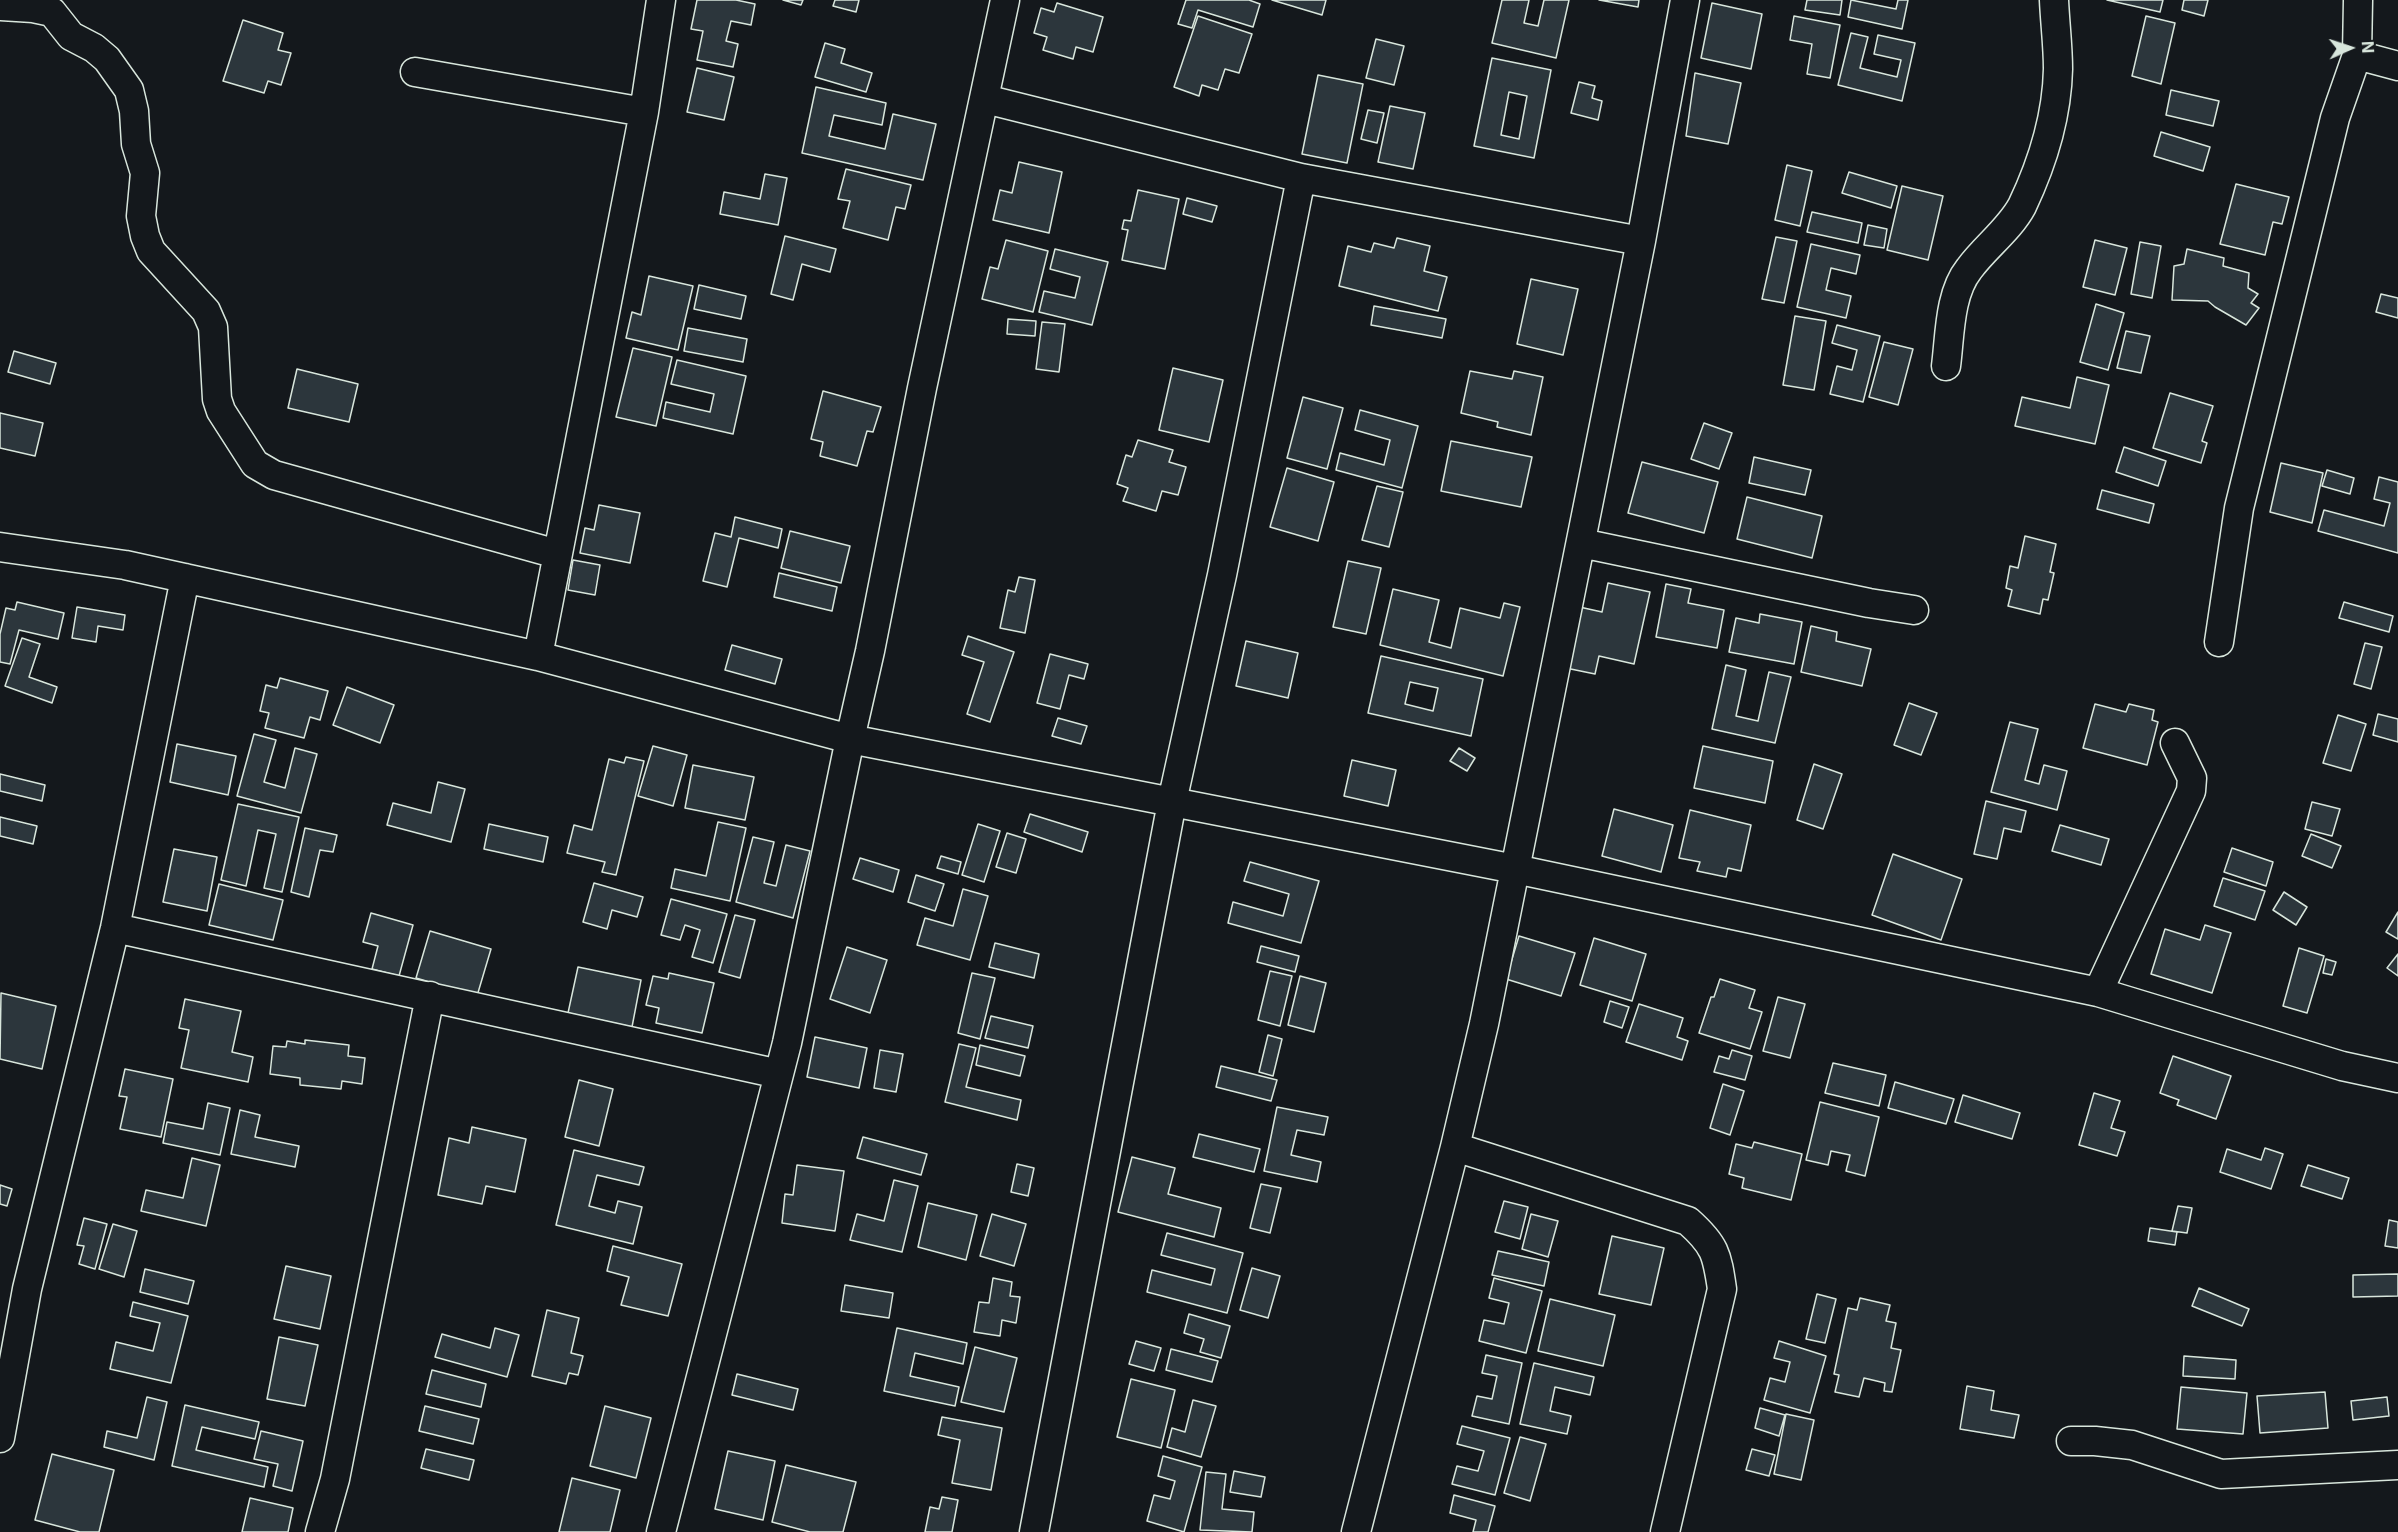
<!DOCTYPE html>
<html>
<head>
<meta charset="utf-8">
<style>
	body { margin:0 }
	#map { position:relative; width:2398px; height:1532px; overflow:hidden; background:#14181c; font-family:Inter,sans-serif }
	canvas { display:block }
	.north { position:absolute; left:2320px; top:18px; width:60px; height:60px; -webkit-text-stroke:4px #14181c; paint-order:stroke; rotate:87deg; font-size:16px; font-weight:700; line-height:24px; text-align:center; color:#d8e6dc }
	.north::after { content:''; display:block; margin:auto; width:21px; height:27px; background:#d8e6dc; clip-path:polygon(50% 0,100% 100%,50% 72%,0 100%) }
</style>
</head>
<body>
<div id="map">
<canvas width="2398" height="1532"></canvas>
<div class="north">N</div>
</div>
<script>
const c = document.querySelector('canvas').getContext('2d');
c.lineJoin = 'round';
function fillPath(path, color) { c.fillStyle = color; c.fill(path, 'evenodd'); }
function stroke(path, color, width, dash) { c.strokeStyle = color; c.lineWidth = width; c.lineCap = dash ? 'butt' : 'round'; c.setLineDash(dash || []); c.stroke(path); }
const building = new Path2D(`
	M697 0H736L755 4 751 25 731 21 726 41 738 44 733 67 697 60 703 31 691 29Z
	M783 0H803L801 5Z
	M835 0H859L856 12 833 6Z
	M1186 0H1249L1260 4 1253 27 1198 10 1192 28 1178 24Z
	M1272 0H1326L1322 15Z
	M1502 0H1529L1524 23 1538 26 1544 0H1569L1556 58 1492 43Z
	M1599 0H1639L1638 7Z
	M1807 0H1842L1840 15 1805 10Z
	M1851 0 1896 9 1898 0H1908L1902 29 1848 17Z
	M2107 0H2163L2160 12Z
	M2184 0H2208L2204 16 2182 10Z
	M1057 3 1103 17 1093 52 1076 47 1073 59 1043 50 1047 37 1034 33 1041 8 1054 12Z
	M1712 3 1762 14 1751 69 1701 58Z
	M1198 16 1252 34 1239 73 1225 69 1218 90 1202 85 1199 96 1174 87Z
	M1794 16 1840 25 1830 78 1807 74 1812 44 1790 40Z
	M2146 16 2175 23 2161 84 2132 76Z
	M243 20 283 33 278 50 291 53 281 85 268 81 264 93 223 81Z
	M1851 33 1868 37 1860 68 1897 77 1901 60 1874 54 1878 35 1915 43 1902 101 1838 85Z
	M1376 39 1404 46 1394 85 1366 78Z
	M825 43 845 49 841 63 872 73 866 92 815 77Z
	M1492 58 1551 70 1534 158 1474 146ZM1509 92 1527 96 1519 139 1501 135Z
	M697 68 734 77 724 120 687 112Z
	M1695 73 1741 83 1728 144 1686 136Z
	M1318 75 1363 84 1347 163 1302 154Z
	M1579 82 1595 86 1592 98 1602 101 1598 120 1571 113Z
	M816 87 886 103 882 125 834 115 829 136 885 149 893 114 936 124 923 180 802 153Z
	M2171 90 2219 101 2213 126 2166 115Z
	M1390 106 1425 113 1413 169 1378 162Z
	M1368 110 1384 113 1377 143 1361 139Z
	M2161 132 2210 147 2203 171 2154 156Z
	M1019 162 1062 172 1049 233 993 220 1000 190 1012 193Z
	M1787 165 1812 171 1800 226 1775 220Z
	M846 169 911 185 905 209 896 207 888 240 843 228 850 201 838 199Z
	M1849 172 1897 186 1891 208 1842 193Z
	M765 174 787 178 778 225 720 214 724 192 760 199Z
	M2236 184 2289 197 2282 224 2273 222 2265 255 2220 244Z
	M1902 186 1943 196 1928 260 1887 250Z
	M1138 190 1179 199 1165 269 1122 260 1128 230 1122 229 1124 220 1131 221Z
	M1187 198 1217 206 1212 222 1183 214Z
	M1812 212 1862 223 1858 243 1807 232Z
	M1868 225 1887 229 1884 248 1864 245Z
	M785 236 836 249 830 272 802 264 793 300 771 294Z
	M1776 237 1797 241 1784 303 1762 299Z
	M1397 238 1430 246 1424 271 1447 277 1438 311 1339 286 1348 246 1371 252 1374 243 1394 248Z
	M1006 240 1048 251 1033 312 982 299 990 267 998 269Z
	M2095 240 2127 248 2115 295 2083 287Z
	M2140 242 2161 246 2152 298 2131 294Z
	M1811 244 1860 255 1856 274 1831 268 1826 290 1851 296 1846 318 1797 307Z
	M1055 249 1108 262 1092 325 1039 312 1044 291 1075 298 1080 277 1050 269Z
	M2187 249 2224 258 2223 266 2249 273 2248 288 2258 294 2251 303 2259 308 2246 325 2215 307 2208 301 2172 300 2174 266 2184 264Z
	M649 276 693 286 678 350 626 338 632 312 641 315Z
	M1531 279 1578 289 1563 355 1517 344Z
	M699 285 746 296 741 319 694 309Z
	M2381 294 2398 298V318L2376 312Z
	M2096 304 2124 313 2108 370 2080 362Z
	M1374 306 1446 319 1442 338 1371 325Z
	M1795 316 1826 321 1814 390 1783 385Z
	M1008 319 1036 321 1035 336 1007 334Z
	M1042 322 1065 324 1059 372 1036 369Z
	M1837 325 1880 336 1863 402 1830 394 1837 366 1852 370 1857 350 1832 343Z
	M688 328 747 339 743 362 684 351Z
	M2126 331 2150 336 2141 373 2117 368Z
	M1884 342 1913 349 1898 405 1869 397Z
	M633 348 672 357 656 426 616 417Z
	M14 351 56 363 50 384 8 372Z
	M677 360 746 376 733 434 663 418 666 402 710 412 714 394 671 384Z
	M1173 368 1223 380 1209 442 1159 430Z
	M297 369 358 384 349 422 288 408Z
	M1470 371 1512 379 1514 371 1543 377 1531 435 1497 427 1498 422 1461 413Z
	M2077 377 2109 385 2095 444 2015 426 2022 397 2070 408Z
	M823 391 881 407 873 432 867 431 857 466 820 456 823 442 811 439Z
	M2170 393 2213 406 2202 441 2207 443 2201 463 2153 448Z
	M1303 397 1343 408 1327 469 1287 458Z
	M1360 410 1418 426 1402 488 1336 470 1340 453 1384 465 1390 440 1355 430Z
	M0 413 43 423 35 456 0 448Z
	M1704 423 1732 433 1719 469 1691 459Z
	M1138 440 1173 450 1169 462 1186 467 1178 495 1162 491 1156 511 1123 501 1128 488 1117 484 1126 455 1132 457Z
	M1451 441 1532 457 1521 507 1441 491Z
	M2124 447 2166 461 2158 486 2116 472Z
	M1754 457 1811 470 1805 495 1749 483Z
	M1642 462 1718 482 1704 533 1628 513Z
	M2281 463 2323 473 2312 523 2270 512Z
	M1287 468 1334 482 1318 541 1270 527Z
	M2327 470 2354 478 2350 494 2322 486Z
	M2379 477 2398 482V553L2318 531 2324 510 2384 526 2390 503 2374 499Z
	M1377 486 1403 492 1389 547 1362 540Z
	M2102 490 2154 504 2149 523 2097 509Z
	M1747 497 1822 516 1812 558 1737 539Z
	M599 505 640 513 630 563 580 553 585 528 594 530Z
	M735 517 782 529 778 548 739 538 727 587 703 581 715 533 731 537Z
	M790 531 850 546 841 583 781 568Z
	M2025 536 2056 544 2050 572 2054 573 2048 600 2043 599 2040 614 2008 606 2012 590 2006 588 2010 566 2018 568Z
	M573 560 600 565 595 595 568 590Z
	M1348 561 1381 568 1366 634 1333 627Z
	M779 573 837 587 832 611 774 597Z
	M1019 577 1035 580 1025 633 1000 628 1008 590 1015 592Z
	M1608 583 1650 592 1634 664 1599 656 1595 674 1561 667 1575 606 1602 612Z
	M1666 584 1691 589 1688 603 1724 610 1717 648 1656 637Z
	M1393 589 1439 600 1429 642 1451 648 1460 608 1500 618 1504 603 1520 607 1503 676 1380 645Z
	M17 602 64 613 58 639 19 630 10 664 0 662V634L6 608 15 610Z
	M2344 602 2393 616 2389 632 2339 618Z
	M77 607 125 615 123 630 98 626 96 642 72 638Z
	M1760 614 1802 622 1794 664 1729 652 1736 618 1759 623Z
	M1811 626 1837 632 1836 641 1871 649 1862 686 1801 672Z
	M968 636 1014 652 990 722 967 714 984 662 962 655Z
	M22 638 40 644 29 677 57 687 52 703 5 686Z
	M1246 641 1298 653 1288 698 1236 686Z
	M2365 643 2382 647 2371 689 2354 684Z
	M732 645 782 659 775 684 725 670Z
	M1050 654 1088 664 1084 679 1069 675 1060 709 1037 703Z
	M1381 656 1483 679 1471 736 1368 713ZM1410 682 1438 688 1433 711 1405 704Z
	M1726 665 1746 670 1736 716 1758 721 1769 672 1791 677 1775 743 1712 729Z
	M280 678 328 691 320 720 310 717 304 738 265 728 269 713 260 711 266 685 277 688Z
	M347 687 394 705 380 743 333 725Z
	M1909 703 1937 713 1921 755 1894 745Z
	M2095 704 2126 712 2129 704 2154 710 2152 720 2158 722 2147 765 2083 748Z
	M2378 714 2398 719V742L2373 735Z
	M2338 715 2366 724 2351 771 2323 763Z
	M1058 718 1087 726 1081 744 1052 736Z
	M2010 722 2038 729 2025 780 2039 784 2044 765 2067 771 2057 810 1991 792Z
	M254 734 276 740 264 782 285 788 295 748 317 754 301 813 237 796Z
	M177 744 236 756 228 795 170 782Z
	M653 746 687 755 673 806 638 796Z
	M1703 746 1773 761 1765 803 1694 788Z
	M1459 748 1475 758 1467 771 1450 761Z
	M626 757 644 761 616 875 602 872 605 862 567 853 574 825 592 830 609 759 624 763Z
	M1352 760 1396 770 1388 806 1344 796Z
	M1814 764 1842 774 1823 829 1797 820Z
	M693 765 754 777 745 820 685 808Z
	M0 774 45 785 42 801 0 791Z
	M438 782 465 789 451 842 387 825 393 803 431 813Z
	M1986 801 2026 811 2021 832 2004 828 1997 859 1974 854Z
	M2312 802 2340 809 2332 836 2305 829Z
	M238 804 299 817 282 892 264 888 276 834 258 830 246 886 221 880Z
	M1614 809 1673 825 1661 872 1602 856Z
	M1690 810 1751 825 1741 871 1728 868 1726 877 1697 871 1700 862 1679 858Z
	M1030 814 1088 832 1082 852 1024 832Z
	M0 817 37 826 33 844 0 836Z
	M718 822 746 828 730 901 671 888 675 869 706 876Z
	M489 824 548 837 543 862 484 849Z
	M978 824 1000 831 984 882 962 875Z
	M2060 825 2109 839 2101 865 2052 851Z
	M305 828 337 835 333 852 320 850 309 897 291 892Z
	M1007 833 1026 839 1016 873 996 867Z
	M2311 834 2341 846 2332 868 2302 856Z
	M753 837 774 842 764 883 776 886 786 845 810 851 793 918 736 902Z
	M2232 848 2273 862 2266 886 2224 872Z
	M174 849 217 857 207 911 163 902Z
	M1893 854 1962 879 1941 940 1872 915Z
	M941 856 961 862 958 874 937 868Z
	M860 858 899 870 893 892 853 879Z
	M1250 862 1319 881 1301 943 1228 923 1233 902 1283 916 1289 894 1244 881Z
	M916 875 944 884 935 911 908 902Z
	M2223 878 2265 891 2255 920 2214 906Z
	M594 883 643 897 637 917 612 910 607 929 583 922Z
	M219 884 283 900 273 940 209 925Z
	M963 889 988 896 970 960 917 945 925 918 953 926Z
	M2284 892 2307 907 2296 925 2273 910Z
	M671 899 727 914 713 963 692 957 700 930 685 925 680 940 661 935Z
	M2398 912V939L2386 932Z
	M371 913 413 925 399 976 372 969 378 946 363 942Z
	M735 915 755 920 740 978 719 972Z
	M2205 925 2231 933 2212 993 2151 974 2165 929 2200 940Z
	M430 931 491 949 477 996 416 978Z
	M1519 936 1575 953 1561 996 1506 979Z
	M1594 938 1646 954 1632 1001 1580 985Z
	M995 943 1039 954 1034 978 989 967Z
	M1261 946 1299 956 1295 972 1257 962Z
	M847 947 887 960 870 1013 830 999Z
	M2299 948 2324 956 2307 1013 2283 1006Z
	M2398 954V976L2387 968Z
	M2326 959 2336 962 2332 975 2323 973Z
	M578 967 641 980 632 1027 568 1013Z
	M1270 971 1292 976 1280 1026 1258 1020Z
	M669 973 714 983 702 1033 656 1023 659 1008 646 1005 653 976 668 979Z
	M972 973 995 978 980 1039 958 1033Z
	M1300 976 1326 983 1314 1032 1288 1025Z
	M1720 979 1755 990 1749 1008 1762 1012 1750 1049 1699 1033 1711 997H1714Z
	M1 993 56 1006 42 1069 0 1059Z
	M1778 997 1805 1004 1790 1058 1763 1051Z
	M185 999 241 1011 232 1052 253 1057 248 1082 181 1068 189 1030 179 1028Z
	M1610 1001 1629 1007 1622 1028 1604 1022Z
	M1639 1004 1683 1018 1677 1037 1688 1041 1682 1060 1626 1042Z
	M991 1016 1033 1026 1028 1048 985 1038Z
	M1268 1035 1282 1039 1273 1076 1259 1072Z
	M815 1037 867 1048 859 1088 807 1077Z
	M305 1040 349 1045 348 1056 365 1058 362 1084 342 1081 341 1089 300 1085V1078L270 1074 273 1046 286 1047 287 1041 305 1044Z
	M959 1044 976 1048 966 1087 1021 1100 1017 1120 945 1102Z
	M980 1045 1025 1056 1020 1076 976 1065Z
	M880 1050 903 1054 896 1092 874 1088Z
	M1732 1050 1752 1056 1745 1080 1714 1072 1719 1056 1729 1059Z
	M2173 1056 2231 1076 2216 1119 2177 1105 2179 1100 2160 1093Z
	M1833 1063 1886 1075 1879 1106 1825 1093Z
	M1221 1066 1277 1080 1271 1101 1216 1087Z
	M125 1069 173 1079 161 1137 120 1129 127 1097 119 1096Z
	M579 1080 613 1089 599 1146 565 1137Z
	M1895 1082 1954 1099 1946 1124 1888 1108Z
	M1723 1084 1744 1091 1730 1135 1710 1128Z
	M2094 1093 2120 1101 2111 1128 2125 1132 2117 1156 2079 1145Z
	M1963 1095 2020 1113 2012 1139 1955 1122Z
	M1820 1102 1879 1117 1865 1176 1846 1171 1850 1155 1831 1151 1828 1165 1806 1160Z
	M208 1103 230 1108 220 1155 163 1143 167 1122 203 1129Z
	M1277 1107 1328 1117 1324 1135 1297 1130 1291 1155 1321 1162 1317 1182 1264 1171Z
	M240 1110 260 1115 255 1137 299 1146 295 1167 231 1154Z
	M472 1127 526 1139 515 1192 486 1186 482 1204 438 1195 449 1138 469 1143Z
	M1199 1134 1260 1149 1254 1172 1193 1157Z
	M863 1137 927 1154 921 1175 857 1158Z
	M1754 1142 1802 1154 1791 1200 1742 1188 1744 1178 1729 1174 1736 1144 1752 1148Z
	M2265 1148 2283 1154 2271 1189 2220 1172 2227 1149 2261 1160Z
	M574 1150 644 1167 639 1185 597 1175 589 1206 615 1213 618 1201 642 1207 633 1244 556 1225Z
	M1132 1157 1175 1168 1168 1194 1221 1208 1214 1237 1118 1212Z
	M192 1158 220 1165 206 1226 141 1211 146 1190 183 1198Z
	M1017 1164 1034 1168 1028 1196 1011 1192Z
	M797 1165 844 1171 835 1231 782 1223 785 1194 793 1195Z
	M2308 1165 2349 1178 2342 1199 2301 1186Z
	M894 1180 918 1186 902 1252 850 1240 857 1214 884 1221Z
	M1261 1184 1281 1188 1270 1233 1250 1228Z
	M0 1185 12 1189 7 1206 0 1204Z
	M1504 1201 1528 1207 1520 1239 1495 1232Z
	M928 1203 977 1215 966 1260 918 1247Z
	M2178 1206 2192 1208 2187 1233 2172 1231Z
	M992 1214 1026 1224 1014 1266 980 1256Z
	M1531 1214 1558 1221 1548 1257 1522 1249Z
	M84 1218 107 1224 95 1269 79 1264 84 1246 77 1245Z
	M2389 1220 2398 1222V1248L2385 1246Z
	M113 1224 137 1231 124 1277 99 1269Z
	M2150 1228 2177 1232 2175 1245 2148 1241Z
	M1167 1233 1243 1253 1227 1313 1147 1292 1152 1270 1211 1285 1215 1269 1161 1255Z
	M1612 1236 1664 1248 1651 1305 1599 1294Z
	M613 1246 682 1264 668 1316 621 1305 629 1277 607 1271Z
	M1498 1251 1549 1262 1544 1286 1492 1275Z
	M286 1266 331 1276 320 1329 274 1319Z
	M1252 1268 1280 1276 1268 1318 1240 1310Z
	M145 1269 194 1281 188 1304 140 1292Z
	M2398 1274V1296L2353 1297V1275Z
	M993 1278 1012 1282 1010 1296 1020 1297 1016 1323 1002 1320 1000 1336 974 1332 979 1302 989 1303Z
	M1494 1278 1542 1291 1526 1353 1479 1341 1484 1320 1504 1324 1509 1303 1489 1298Z
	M845 1285 893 1293 889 1318 841 1311Z
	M2199 1288 2249 1309 2242 1326 2192 1306Z
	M1817 1294 1836 1299 1825 1343 1806 1339Z
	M1860 1298 1890 1305 1886 1321 1896 1323 1891 1348 1901 1350 1892 1392 1884 1391 1885 1383 1864 1378 1859 1397 1835 1392 1839 1375 1834 1374 1848 1308 1857 1310Z
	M1550 1299 1615 1315 1603 1366 1538 1351Z
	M133 1302 188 1316 171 1383 110 1369 116 1342 153 1351 160 1323 130 1316Z
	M547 1310 579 1318 571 1353 583 1356 578 1375 569 1373 566 1384 532 1376Z
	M1189 1314 1230 1326 1221 1358 1200 1352 1204 1339 1184 1333Z
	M495 1328 519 1335 507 1377 435 1357 442 1334 490 1348Z
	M897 1328 967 1343 963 1364 915 1353 910 1376 959 1387 955 1406 884 1391Z
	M279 1337 318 1345 305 1406 267 1399Z
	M1136 1341 1161 1348 1154 1371 1129 1364Z
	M1779 1341 1826 1356 1810 1413 1764 1400 1770 1378 1785 1382 1790 1362 1774 1358Z
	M975 1347 1017 1358 1004 1412 961 1402Z
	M1171 1349 1218 1361 1212 1382 1166 1370Z
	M1486 1355 1522 1363 1509 1424 1472 1416 1477 1396 1492 1399 1497 1376 1482 1373Z
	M2184 1356 2236 1360 2235 1379 2183 1376Z
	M1534 1363 1594 1377 1590 1395 1555 1387 1550 1411 1571 1416 1567 1434 1520 1424Z
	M432 1370 486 1384 481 1407 426 1394Z
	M737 1374 798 1389 793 1410 732 1395Z
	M1131 1379 1175 1390 1161 1448 1117 1437Z
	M1967 1386 1994 1391 1991 1410 2019 1415 2014 1438 1960 1429Z
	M2181 1387 2247 1393 2243 1434 2177 1429Z
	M2325 1392 2328 1428 2260 1433 2257 1396Z
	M147 1397 167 1402 154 1460 104 1447 107 1431 137 1438Z
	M2387 1397 2389 1416 2353 1420 2351 1401Z
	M1193 1400 1216 1406 1201 1457 1167 1447 1172 1428 1185 1432Z
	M185 1405 259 1422 255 1439 202 1427 196 1450 268 1467 264 1487 172 1466Z
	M425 1406 479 1419 473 1444 419 1431Z
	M605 1406 651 1418 636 1478 590 1466Z
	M1760 1408 1785 1415 1779 1436 1755 1428Z
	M1786 1414 1814 1420 1801 1480 1774 1474Z
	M942 1417 1002 1428 991 1490 952 1483 960 1440 938 1435Z
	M1462 1426 1510 1438 1495 1495 1452 1484 1457 1466 1478 1471 1484 1451 1457 1444Z
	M261 1431 303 1441 292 1491 273 1486 278 1464 254 1459Z
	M1520 1437 1546 1444 1530 1501 1504 1493Z
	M426 1449 474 1460 469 1480 421 1468Z
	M1752 1449 1775 1455 1769 1476 1746 1470Z
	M728 1451 775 1461 763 1520 715 1509Z
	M52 1454 114 1470 99 1532H80L35 1520Z
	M1163 1456 1202 1467 1184 1532 1147 1521 1154 1495 1170 1499 1175 1481 1158 1476Z
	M786 1465 856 1482 843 1532H810L772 1522Z
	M1234 1471 1265 1477 1261 1497 1230 1492Z
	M1206 1472 1226 1474 1222 1509 1254 1512 1252 1532 1200 1530Z
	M572 1478 620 1490 610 1532H559Z
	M1454 1495 1495 1506 1488 1532H1473L1476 1520 1450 1513Z
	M942 1497 958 1500 952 1532H925L930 1507 939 1509Z
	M250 1498 293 1508 288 1532H242Z`);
fillPath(building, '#2c363c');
stroke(building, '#d8e6dc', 1.5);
const street = new Path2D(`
	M0 6 33 8 52 12 71 36 94 48 107 59 129 90 134 111 136 144 145 173 141 216 145 236 151 251 206 311 213 327 217 399 221 411 255 464 274 475 557 554
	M2357 55 2398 66
	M415 72 644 112
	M985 99 1301 178 1641 241
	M1946 366C1950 336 1949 294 1969 269 1985 247 2009 230 2022 206 2042 164 2057 116 2058 69 2058 46 2055 23 2054 0
	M1581 543 1869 603 1914 610
	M0 547 125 565 538 656 850 739 1515 869 2098 992 2342 1066 2398 1078
	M2219 642 2239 508 2335 118 2357 55 2358 0
	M538 656 644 112 661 0
	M115 928 779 1074
	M2098 992 2191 791 2192 778 2175 743
	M1455 1147 1688 1221C1715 1245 1717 1254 1722 1289L1665 1532
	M0 1438 27 1289 115 928 185 578
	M2071 1441H2095L2132 1445 2221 1474 2398 1465
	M320 1532 335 1479 430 996
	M661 1532 787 1043 850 739 870 651 922 388 1005 0
	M1034 1532 1172 802 1222 575 1301 178
	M1356 1532 1455 1147 1484 1024 1641 241 1685 0`);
stroke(street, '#d8e6dc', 31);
stroke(street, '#14181c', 28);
</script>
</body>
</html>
